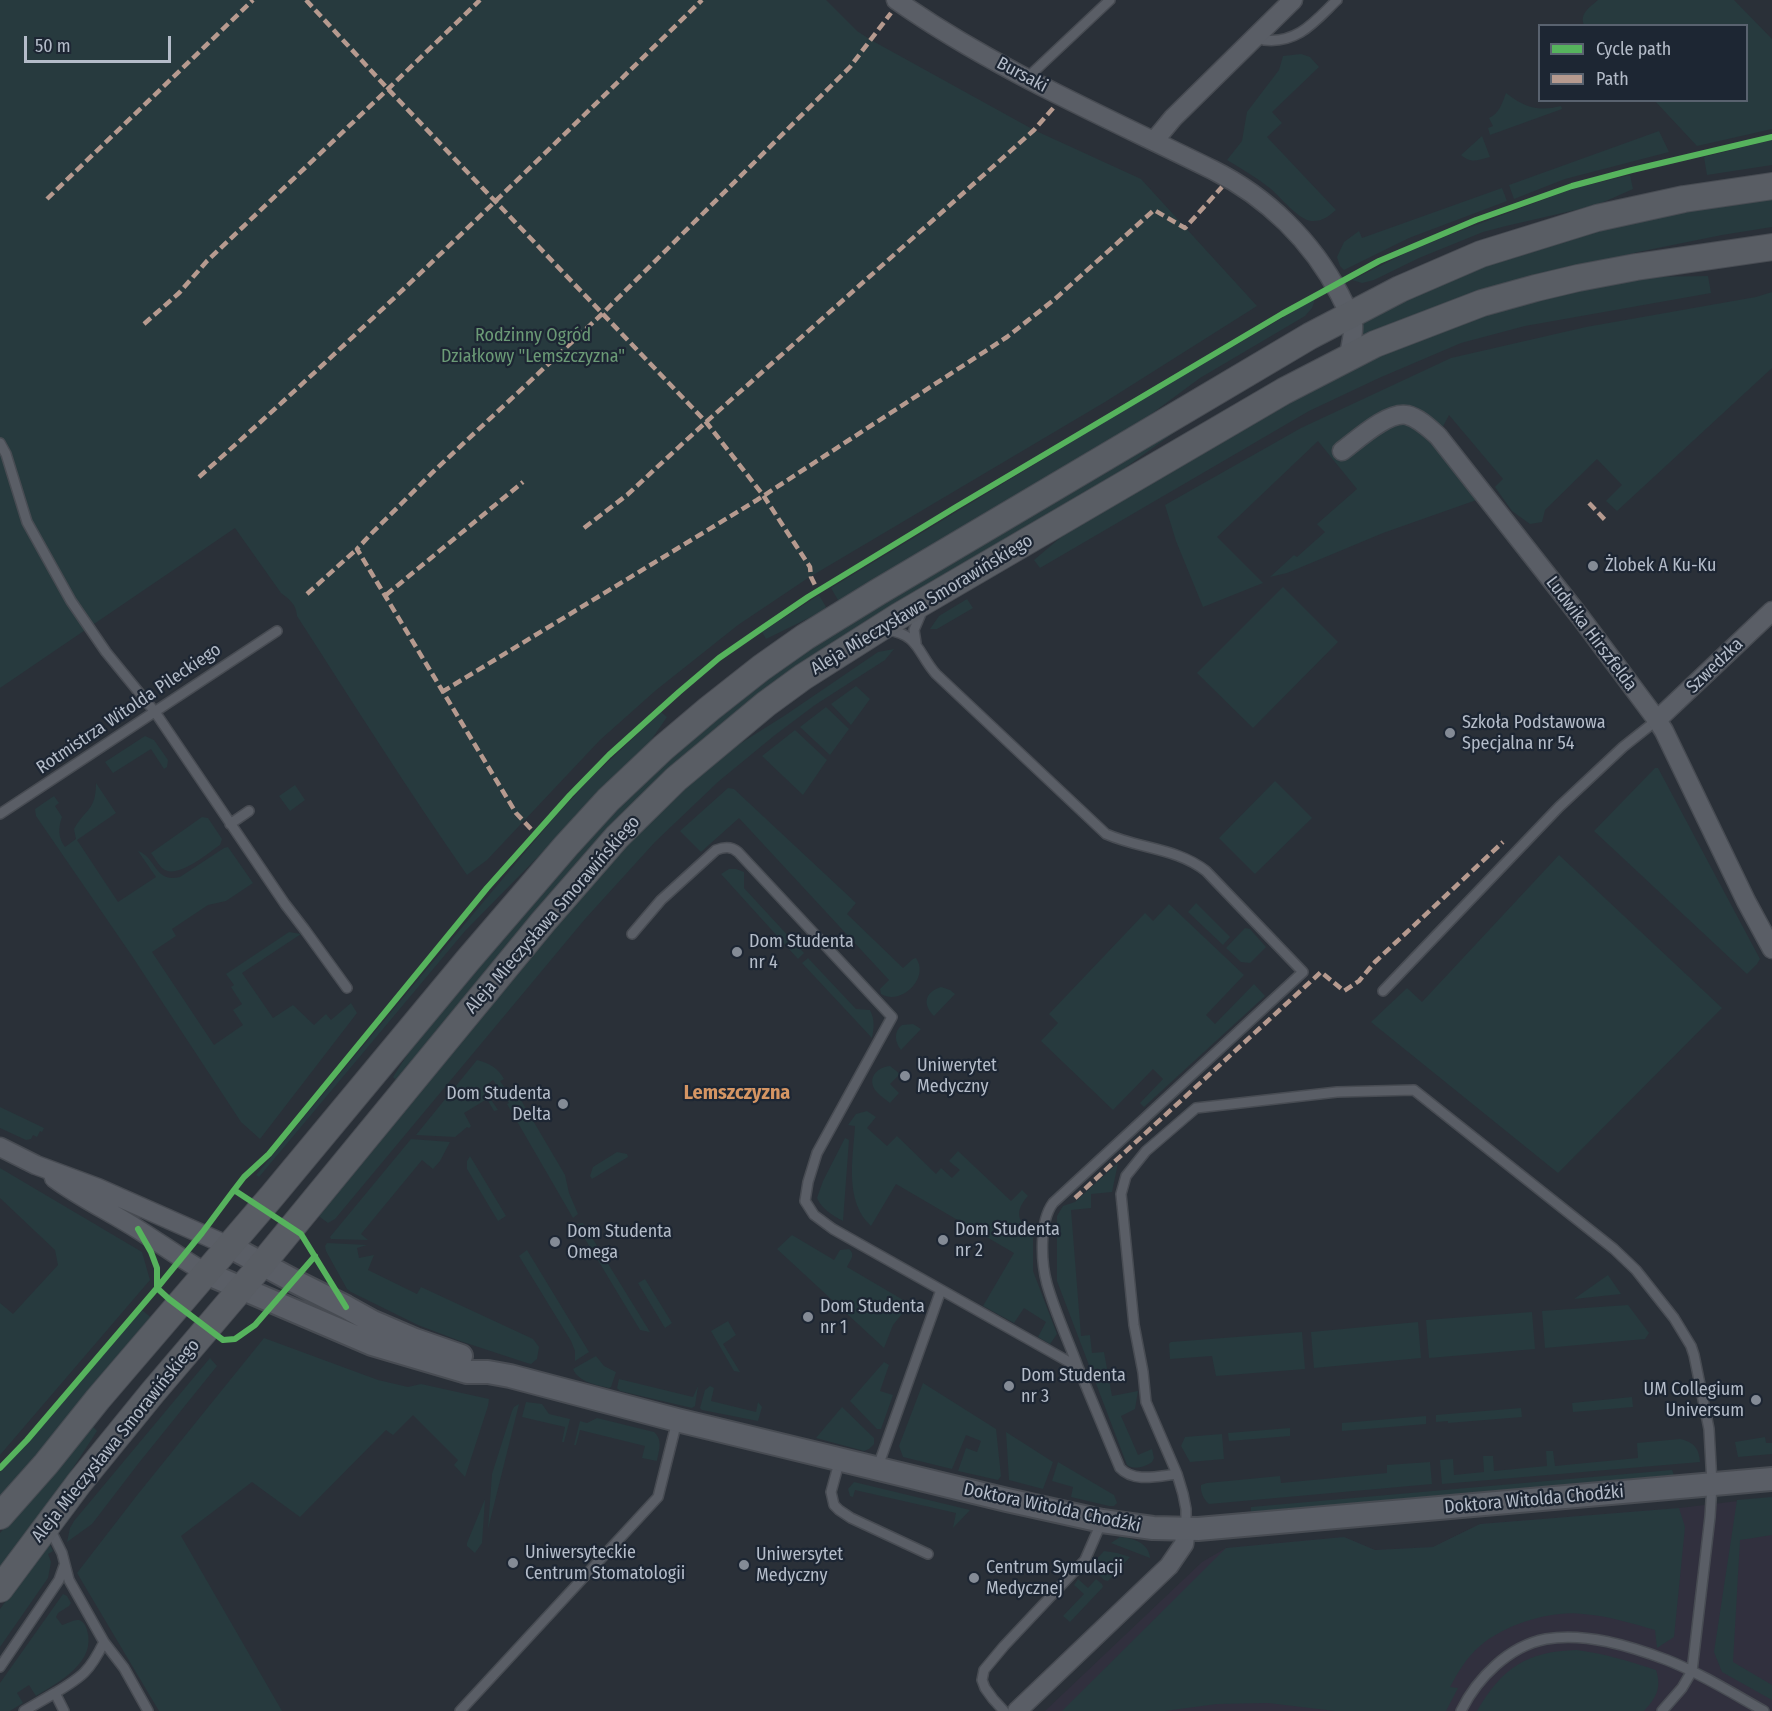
<!DOCTYPE html>
<html>
<head>
<meta charset="utf-8">
<style>
	body { margin:0 }
	#map { position:relative; width:1772px; height:1711px; overflow:hidden; background:#2a3038; font-family:"Fira Sans Condensed",sans-serif }
	canvas { display:block }
	.legend { position:absolute; left:1538px; top:24px; width:210px; height:78px; box-sizing:border-box; background:#1d2633; border:2px solid #59626f; margin:0; padding:8px 10px; list-style:none; font-size:18px; color:#b4bcc9 }
	.legend li { display:flex; align-items:center; gap:12px; height:30px }
	.legend b { width:30px; border:2px solid #59626f }
	.scale { position:absolute; left:24px; top:36px; width:147px; height:27px; box-sizing:border-box; border:3px solid #b4bcc9; border-top:0; padding-left:8px; font-size:18px; line-height:21px; white-space:nowrap; color:#b4bcc9; -webkit-text-stroke:4px #1d2633; paint-order:stroke }
</style>
</head>
<body>
<div id="map">
<canvas width="1772" height="1711"></canvas>
<ul class="legend">
<li><b style="height:8px;background:#56b35d"></b>Cycle path</li>
<li><b style="height:8px;background:#b69a8f"></b>Path</li>
</ul>
<div class="scale">50 m</div>
</div>
<script>
const c = document.querySelector('canvas').getContext('2d');
c.lineJoin = 'round';
function fillPath(path, color) { c.fillStyle = color; c.fill(path, 'evenodd'); }
function stroke(path, color, width, dash) { c.strokeStyle = color; c.lineWidth = width; c.lineCap = dash ? 'butt' : 'round'; c.setLineDash(dash || []); c.stroke(path); }
function drawText(font, color, halo, rows, align = 'center') {
  c.font = font + ' "Fira Sans Condensed",sans-serif'; c.lineWidth = 4.5; c.setLineDash([]); c.textBaseline = 'middle'; c.strokeStyle = halo; c.fillStyle = color; for (const [text, x, y, turn = 0] of rows) {
    c.save(); c.translate(x, y); c.rotate((+turn || 0) * Math.PI / 180); c.textAlign = isNaN(turn) ? turn : align; if (halo) c.strokeText(text, 0, 0); c.fillText(text, 0, 0); c.restore();
  }
}
fillPath(new Path2D(`
	M1772 1497V1711H1045L1202 1562 1226 1548 1344 1537 1375 1550 1433 1547 1480 1524 1679 1508Z`), '#31303e');
fillPath(new Path2D(`
	M0 0H826L857 31 871 40 1034 130 1141 179 1257 306 1105 402 808 578 738 625 655 691 600 740 487 860 467 875C408 790 353 703 297 616 296 604 290 600 281 593L235 528 0 688Z
	M1598 0H1734L1772 39V129L1697 146 1655 101 1746 100V26L1584 25C1579 14 1590 7 1598 0Z
	M1301 54 1310 57 1319 67 1272 112 1282 123 1267 137 1336 210C1329 216 1322 222 1311 221 1298 219 1281 198 1271 189 1257 178 1242 169 1227 160L1242 141 1247 112 1279 70 1283 56Z
	M1506 93C1524 107 1537 112 1561 106L1562 109 1490 135 1488 128 1493 126 1489 118C1500 113 1502 103 1506 93Z
	M1659 131 1669 152 1565 179 1514 199 1509 185Z
	M1482 136 1490 157C1478 160 1471 164 1461 155Z
	M1772 140V165L1707 175 1704 157Z
	M1630 175 1633 189 1597 205 1506 226 1483 232 1419 258 1374 280 1362 283 1352 280 1408 252 1452 234 1572 189Z
	M1502 188 1507 201 1409 238 1344 270 1340 266 1337 257 1344 242 1359 231 1362 238Z
	M1772 198V227L1722 235 1638 252 1484 290 1407 318 1358 340 1362 329 1363 318 1485 265 1639 219Z
	M1708 276 1711 293 1525 326 1461 343 1379 378 1309 411 1040 568 1034 560 1067 532 1289 400 1384 353 1475 318 1548 295 1645 277Z
	M1772 292V368L1617 511 1606 501 1622 485 1597 459 1545 510 1542 522 1530 524 1512 511 1495 487 1503 479 1449 415 1438 436 1485 497 1383 533 1287 573 1270 577 1294 555 1297 557 1325 532 1317 524 1357 489 1318 441 1217 537 1263 583 1203 607 1176 541 1165 505 1301 428 1451 358 1586 327 1756 297Z
	M1315 299 1312 308 1305 316 1200 378 1131 429 841 601 838 600 831 588 1136 403Z
	M1173 430 1175 432 1122 470 833 643 790 672 397 1081 393 1077 418 1038 538 896 628 797 673 754 740 698 811 647Z
	M1283 587 1338 642 1253 728 1197 673Z
	M819 595 826 607 825 610 766 639 762 632Z
	M967 599 973 608 937 629H930L939 616Z
	M894 649 885 660 815 705 775 735 719 781 655 842 585 919 335 1219 328 1223 316 1214 590 885 628 844 675 797 722 755 784 716 878 652Z
	M856 686 870 699 851 725 831 704Z
	M826 707 849 729 830 755 800 727Z
	M661 712 667 717 647 746 465 931 259 1177 256 1175 421 976 553 819 593 776Z
	M795 730 827 760 803 795 762 756Z
	M145 736 154 740 168 760 167 767 164 769 151 749 113 773 105 762Z
	M1655 768H1658L1760 959 1757 964 1747 974 1594 831Z
	M1275 781 1312 818 1255 874 1219 838Z
	M96 783 116 813 77 840 118 902 156 877 138 851C157 858 154 883 180 877L224 848 228 847 253 883 226 901 208 905 172 929 176 936 152 952 214 1045 243 1025 233 1010 242 1004 231 987 234 985 226 974 289 932 301 934 242 973 273 1018 293 1005 314 1025 326 1014 331 1020 351 1003 357 1013 260 1139 241 1122 132 956 36 816 35 809 54 796 59 803 55 806 62 817C58 828 58 838 65 847L76 839 74 829C85 809 96 811 96 783Z
	M295 785 305 800 290 811 279 796Z
	M728 788 734 789 856 903 847 914 903 968 913 959 916 958C930 978 901 1006 881 994L880 989 889 980 739 818 701 852 680 831Z
	M202 817 208 818 222 839 220 845C208 853 176 881 162 868 158 864 155 858 151 853Z
	M1559 855 1722 1008 1558 1173 1371 1022 1407 988 1422 1002Z
	M729 869H736L744 872V888L804 953 798 959 721 874Z
	M1196 903 1230 937 1223 945 1188 912Z
	M1169 904 1244 975 1206 1015 1215 1024 1254 984 1265 996 1144 1107 1140 1103 1163 1079 1153 1069 1113 1110 1041 1041 1058 1023 1049 1014 1145 913 1153 921Z
	M1245 928 1250 929 1266 947 1250 963 1241 962 1226 948Z
	M808 958 856 1009 870 1010C875 1020 874 1028 872 1038L802 963Z
	M941 987 950 990 955 994 934 1016C922 1004 925 992 941 987Z
	M913 1024 921 1029 901 1050C895 1042 893 1032 902 1025Z
	M477 1060C489 1063 498 1068 504 1079L500 1081 509 1094 515 1090 565 1175 569 1193 578 1214 573 1218 507 1104 509 1103 493 1080 483 1088 498 1110 494 1111 487 1099 464 1113 471 1126 469 1128 467 1127 455 1137 416 1135Z
	M890 1066 900 1074 890 1084 899 1093 890 1103C885 1099 879 1095 875 1090 867 1077 878 1067 890 1066Z
	M0 1107 44 1128 42 1132 40 1131 37 1137 33 1135 31 1139 26 1140 0 1128Z
	M867 1111 876 1117 867 1128 887 1146 897 1136 936 1174 941 1168 952 1178 960 1170 949 1161 958 1151 1011 1201 1022 1190 1028 1196C1015 1210 1016 1222 1033 1232V1271L1057 1334 1050 1344 1038 1337 1046 1322 1024 1308 1014 1323 983 1306 1014 1253 896 1184 871 1226C844 1201 853 1159 855 1126L848 1125 856 1114Z
	M845 1138 849 1140 843 1221C832 1215 822 1209 817 1198L823 1181Z
	M411 1139 450 1142 440 1161 433 1169 422 1160 361 1234 368 1240 331 1239 330 1237Z
	M617 1152 627 1154 628 1157 592 1179 590 1176 593 1167Z
	M470 1156 506 1216 498 1221 467 1169V1161Z
	M1118 1163 1112 1192 1091 1194V1208L1071 1210 1081 1336 1090 1335 1092 1353 1104 1352 1112 1396 1138 1391 1135 1409 1121 1416 1138 1455 1152 1449 1154 1458 1152 1462C1145 1467 1134 1470 1127 1465L1057 1281V1216L1063 1206 1075 1202Z
	M0 1168 142 1252 150 1280 0 1455V1303L13 1314 58 1265 55 1250 0 1198Z
	M583 1223 650 1332 640 1330 576 1224Z
	M792 1235 834 1260 840 1250 849 1249C856 1255 850 1260 847 1267L910 1304 893 1325 884 1348 777 1249Z
	M327 1243 367 1245 357 1248 359 1258 374 1255 368 1270 417 1294 421 1287 533 1339 539 1347 537 1359 531 1364 527 1363 460 1341 418 1325 351 1292 347 1289 326 1251 325 1246Z
	M527 1250 589 1352 575 1361V1351L571 1341 519 1256Z
	M1608 1275 1621 1294 1574 1299Z
	M645 1279 672 1323 665 1328 638 1283Z
	M1628 1305 1649 1333 1645 1339 1545 1348 1542 1311Z
	M142 1310 154 1320 0 1499V1472C49 1420 94 1364 142 1310Z
	M1532 1312 1535 1349 1429 1358 1426 1320Z
	M728 1321 736 1335 723 1344 740 1372 734 1371 711 1331Z
	M1418 1322 1421 1358 1314 1368 1311 1332Z
	M1302 1332 1305 1369 1216 1376 1212 1356 1170 1359 1169 1344 1171 1342Z
	M264 1338 378 1380 408 1387 421 1384 489 1399 488 1406 465 1477 454 1465 458 1460 413 1415 393 1435 386 1430 300 1517 252 1482 181 1536 282 1711H159L77 1573 138 1494Z
	M596 1356 604 1366 616 1372 611 1387 609 1388C597 1385 578 1382 573 1369Z
	M210 1358 217 1366 138 1464 92 1524 67 1542 70 1528 74 1521Z
	M884 1362 889 1365 880 1391 893 1395 881 1429H877L850 1401Z
	M619 1379 693 1397 698 1386 695 1406 692 1408 620 1391 617 1388Z
	M923 1383 996 1429 1001 1476 998 1480 958 1471 966 1448 977 1452 981 1441 966 1435 952 1469 903 1457 899 1446Z
	M710 1386 714 1388 711 1401 756 1412 758 1402 762 1407 758 1421 702 1410 700 1408 705 1390Z
	M1632 1397 1633 1407 1573 1412 1572 1403Z
	M526 1402 542 1404 549 1414 570 1419 564 1442H562L565 1427 522 1417Z
	M519 1404 488 1529 492 1474 512 1411 514 1407Z
	M842 1407 874 1438V1444L869 1449 864 1451 816 1438Z
	M1521 1408 1522 1417 1448 1423V1421L1436 1422V1415Z
	M1426 1416V1424L1342 1431V1423Z
	M597 1418 654 1432C663 1440 659 1450 657 1461L642 1458 645 1446 580 1430 576 1445H574L580 1421 587 1423Z
	M93 1427 97 1431 53 1499 0 1571V1533L33 1498Z
	M1290 1428V1436L1229 1441 1228 1433Z
	M1006 1432 1053 1462 1043 1489 1009 1480Z
	M1222 1434 1224 1459 1190 1462 1181 1446 1185 1437Z
	M1765 1437 1766 1443H1772V1454L1738 1457 1735 1442Z
	M1680 1439C1693 1442 1699 1447 1700 1462L1442 1484 1440 1460 1453 1459 1454 1475 1484 1472 1483 1456H1493L1494 1471 1547 1466 1546 1451H1553L1555 1466 1638 1458 1637 1443Z
	M1058 1462 1114 1495 1117 1503 1114 1506H1109L1071 1497 1073 1487 1052 1481Z
	M1430 1462 1432 1484 1209 1504C1204 1500 1200 1492 1201 1485L1207 1483 1280 1476 1281 1483 1387 1473V1465Z
	M1672 1470 1674 1475 1251 1512V1507Z
	M854 1482 970 1510 953 1528 956 1513 855 1490 853 1497 850 1496 848 1489Z
	M1772 1497V1535L1740 1540 1733 1662 1772 1685V1700L1722 1672 1714 1652 1737 1500Z
	M485 1499 482 1543 475 1553 467 1546V1543Z
	M1679 1508 1685 1527 1674 1637 1657 1648 1655 1630C1631 1623 1608 1616 1583 1614 1551 1610 1504 1625 1480 1646 1467 1657 1458 1672 1450 1687L1458 1688 1446 1711H1335L1268 1703 1217 1704 1165 1711H1062L1226 1548 1344 1537 1375 1550 1433 1547 1480 1524Z
	M1120 1537C1133 1538 1149 1543 1150 1558L1111 1543Z
	M47 1545H50L53 1551 48 1554 51 1562 48 1578 0 1647V1609Z
	M1104 1551 1117 1553 1130 1557 1108 1581 1104 1580 1090 1566Z
	M1078 1579 1088 1588 1096 1579 1102 1584 1103 1587 1070 1622 1063 1616 1084 1594 1074 1585Z
	M63 1594 67 1596 71 1603 69 1606 58 1613 56 1617 62 1625C72 1622 82 1613 87 1630 97 1662 59 1682 36 1696L29 1685 17 1693 23 1703 10 1711H0V1683Z
	M1577 1650C1606 1654 1629 1661 1656 1670 1662 1688 1656 1698 1644 1711H1477C1502 1668 1527 1651 1577 1650Z`), '#273a3e');
const service = new Path2D(`
	M1259 34 1264 40C1298 44 1315 21 1337 0
	M1027 78 1110 0
	M0 443 6 454 27 522 71 601 106 652 155 712 285 904 305 930 347 988
	M916 643 914 630 922 611
	M0 814 277 631
	M230 824 249 811
	M632 934 661 900 716 850C724 847 731 846 738 852L892 1017 817 1153 808 1182 805 1201 814 1215 833 1229 1078 1367C1068 1340 1055 1312 1047 1284 1041 1262 1039 1222 1053 1203L1303 972 1206 871C1177 848 1140 849 1106 834L936 674C918 654 919 634 887 630
	M1383 991 1559 807 1623 747 1657 720
	M1078 1367 1120 1468C1134 1483 1158 1476 1177 1474
	M840 1459 831 1492 834 1505 839 1510 851 1518 928 1554
	M877 1469 941 1290
	M50 1529 62 1553 69 1580 104 1642 124 1668 148 1711
	M1186 1529V1509L1183 1494 1177 1474 1146 1402 1143 1372 1134 1325 1121 1194 1126 1176 1146 1151 1196 1108 1337 1092 1414 1090 1614 1249 1636 1270 1674 1318 1691 1346 1694 1355 1709 1429 1712 1484 1710 1517 1692 1671 1682 1688 1662 1711
	M0 1667 59 1580 64 1566
	M24 1711 55 1693
	M64 1711 55 1693C82 1677 90 1671 104 1642
	M460 1711 658 1497 677 1421
	M1004 1711 993 1699 985 1688 982 1680 984 1670 1004 1646 1085 1560 1102 1521
	M1461 1711C1477 1678 1509 1646 1546 1639 1585 1632 1630 1646 1667 1660 1700 1673 1732 1693 1764 1711`);
const minor = new Path2D(`
	M896 0C994 69 1106 117 1213 170 1267 197 1312 241 1340 295 1344 304 1351 314 1353 325 1354 334 1350 347 1349 357
	M1154 141 1173 118 1293 0
	M1342 451C1357 440 1388 411 1407 415 1419 418 1429 428 1438 436L1581 618 1657 720 1664 731 1746 901 1772 949
	M1657 720 1772 611
	M0 1147 36 1165 98 1188 229 1246
	M54 1178C81 1198 111 1212 139 1230 161 1244 183 1260 206 1273
	M1017 1711 1169 1566 1184 1544 1186 1529`);
const tertiary = new Path2D(`
	M229 1246 294 1281 346 1307 373 1322 415 1340 461 1356
	M206 1273 372 1344 467 1372H488L510 1376 677 1420 1007 1500 1102 1521 1153 1528 1198 1529 1772 1479`);
const secondary = new Path2D(`
	M0 1516 46 1464 98 1399 272 1196 468 960 566 846 608 800 663 748 709 709 761 668 805 637 878 592 1310 336 1400 289 1481 254 1597 218 1684 199 1772 186
	M0 1589 79 1483 153 1392 262 1264 543 922 617 837 676 779 766 704 803 677 899 616 1284 391 1375 344 1482 303 1536 288 1578 278 1636 267 1772 247`);
stroke(service, '#484c53', 12);
stroke(minor, '#484c53', 21);
stroke(tertiary, '#484c53', 26);
stroke(secondary, '#484c53', 28);
stroke(service, '#5a5e66', 9);
stroke(minor, '#5a5e66', 18);
stroke(tertiary, '#5a5e66', 22);
stroke(secondary, '#595d64', 26);
stroke(new Path2D(`
	M306 0 388 89 706 422 763 495 810 567 811 577 815 585
	M47 199 253 0
	M144 324 179 293 207 261 388 89 480 0
	M199 477C372 324 537 161 702 0
	M1589 503 1607 522
	M584 528 627 495 706 422 941 213 1034 130 1055 106
	M307 594 357 549
	M386 595 523 482
	M442 692 757 500 1007 337 1055 299 1154 210 1185 228 1222 187
	M531 829 516 813 357 549 371 534 435 470 602 314 850 67 891 13
	M1075 1198 1321 972 1344 991 1359 981 1375 962 1503 842`), '#b69a8f', 4.5, [9, 4.5]);
stroke(new Path2D(`
	M234 1190 244 1177 269 1154 487 888 570 795 609 755 679 692 719 658 761 629 808 597 956 507 1282 314 1379 261 1476 220 1572 186 1632 170 1772 137
	M315 1256 255 1325 235 1339 223 1340 169 1299 157 1288 202 1233 234 1190 301 1234 346 1307
	M0 1468 27 1440 157 1288V1268L151 1252 138 1229`), '#56b35d', 6);
for (const [x, y, r, color] of [
	[1593,566,6,"#848b96"],
	[1450,733,6,"#848b96"],
	[737,952,6,"#848b96"],
	[905,1076,6,"#848b96"],
	[563,1104,6,"#848b96"],
	[943,1240,6,"#848b96"],
	[555,1242,6,"#848b96"],
	[808,1317,6,"#848b96"],
	[1009,1386,6,"#848b96"],
	[1756,1400,6,"#848b96"],
	[513,1563,6,"#848b96"],
	[744,1565,6,"#848b96"],
	[974,1578,6,"#848b96"]
]) { const dot = new Path2D(); dot.arc(x, y, r, 0, 2 * Math.PI); c.fillStyle = color; c.fill(dot); stroke(dot, '#1d2633', 2); }
drawText('18px', '#b4bcc9', '#1d2633', [
	["Bursaki",1022,75,28],
	["Aleja Mieczysława Smorawińskiego",922,605,-31],
	["Ludwika Hirszfelda",1591,634,53],
	["Szwedzka",1715,666,-44],
	["Rotmistrza Witolda Pileckiego",129,709,-34],
	["Aleja Mieczysława Smorawińskiego",553,915,-49],
	["Aleja Mieczysława Smorawińskiego",116,1441,-51],
	["Doktora Witolda Chodźki",1534,1500,-5],
	["Doktora Witolda Chodźki",1052,1508,12]
]);
drawText('18px', '#6b9a76', '#1d2633', [
	["Rodzinny Ogród",533,336],
	["Działkowy \"Lemszczyzna\"",533,357]
]);
drawText('18px', '#b4bcc9', '#1d2633', [
	["Żlobek A Ku-Ku",1605,566],
	["Szkoła Podstawowa",1462,723],
	["Specjalna nr 54",1462,744],
	["Dom Studenta",749,942],
	["nr 4",749,963],
	["Uniwerytet",917,1066],
	["Medyczny",917,1087],
	["Dom Studenta",551,1094,"right"],
	["Delta",551,1115,"right"],
	["Dom Studenta",955,1230],
	["nr 2",955,1251],
	["Dom Studenta",567,1232],
	["Omega",567,1253],
	["Dom Studenta",820,1307],
	["nr 1",820,1328],
	["Dom Studenta",1021,1376],
	["nr 3",1021,1397],
	["UM Collegium",1744,1390,"right"],
	["Universum",1744,1411,"right"],
	["Uniwersyteckie",525,1553],
	["Centrum Stomatologii",525,1574],
	["Uniwersytet",756,1555],
	["Medyczny",756,1576],
	["Centrum Symulacji",986,1568],
	["Medycznej",986,1589]
], 'left');
drawText('bold 20px', '#d59563', '#1d2633', [
	["Lemszczyzna",737,1093]
]);
</script>
</body>
</html>
